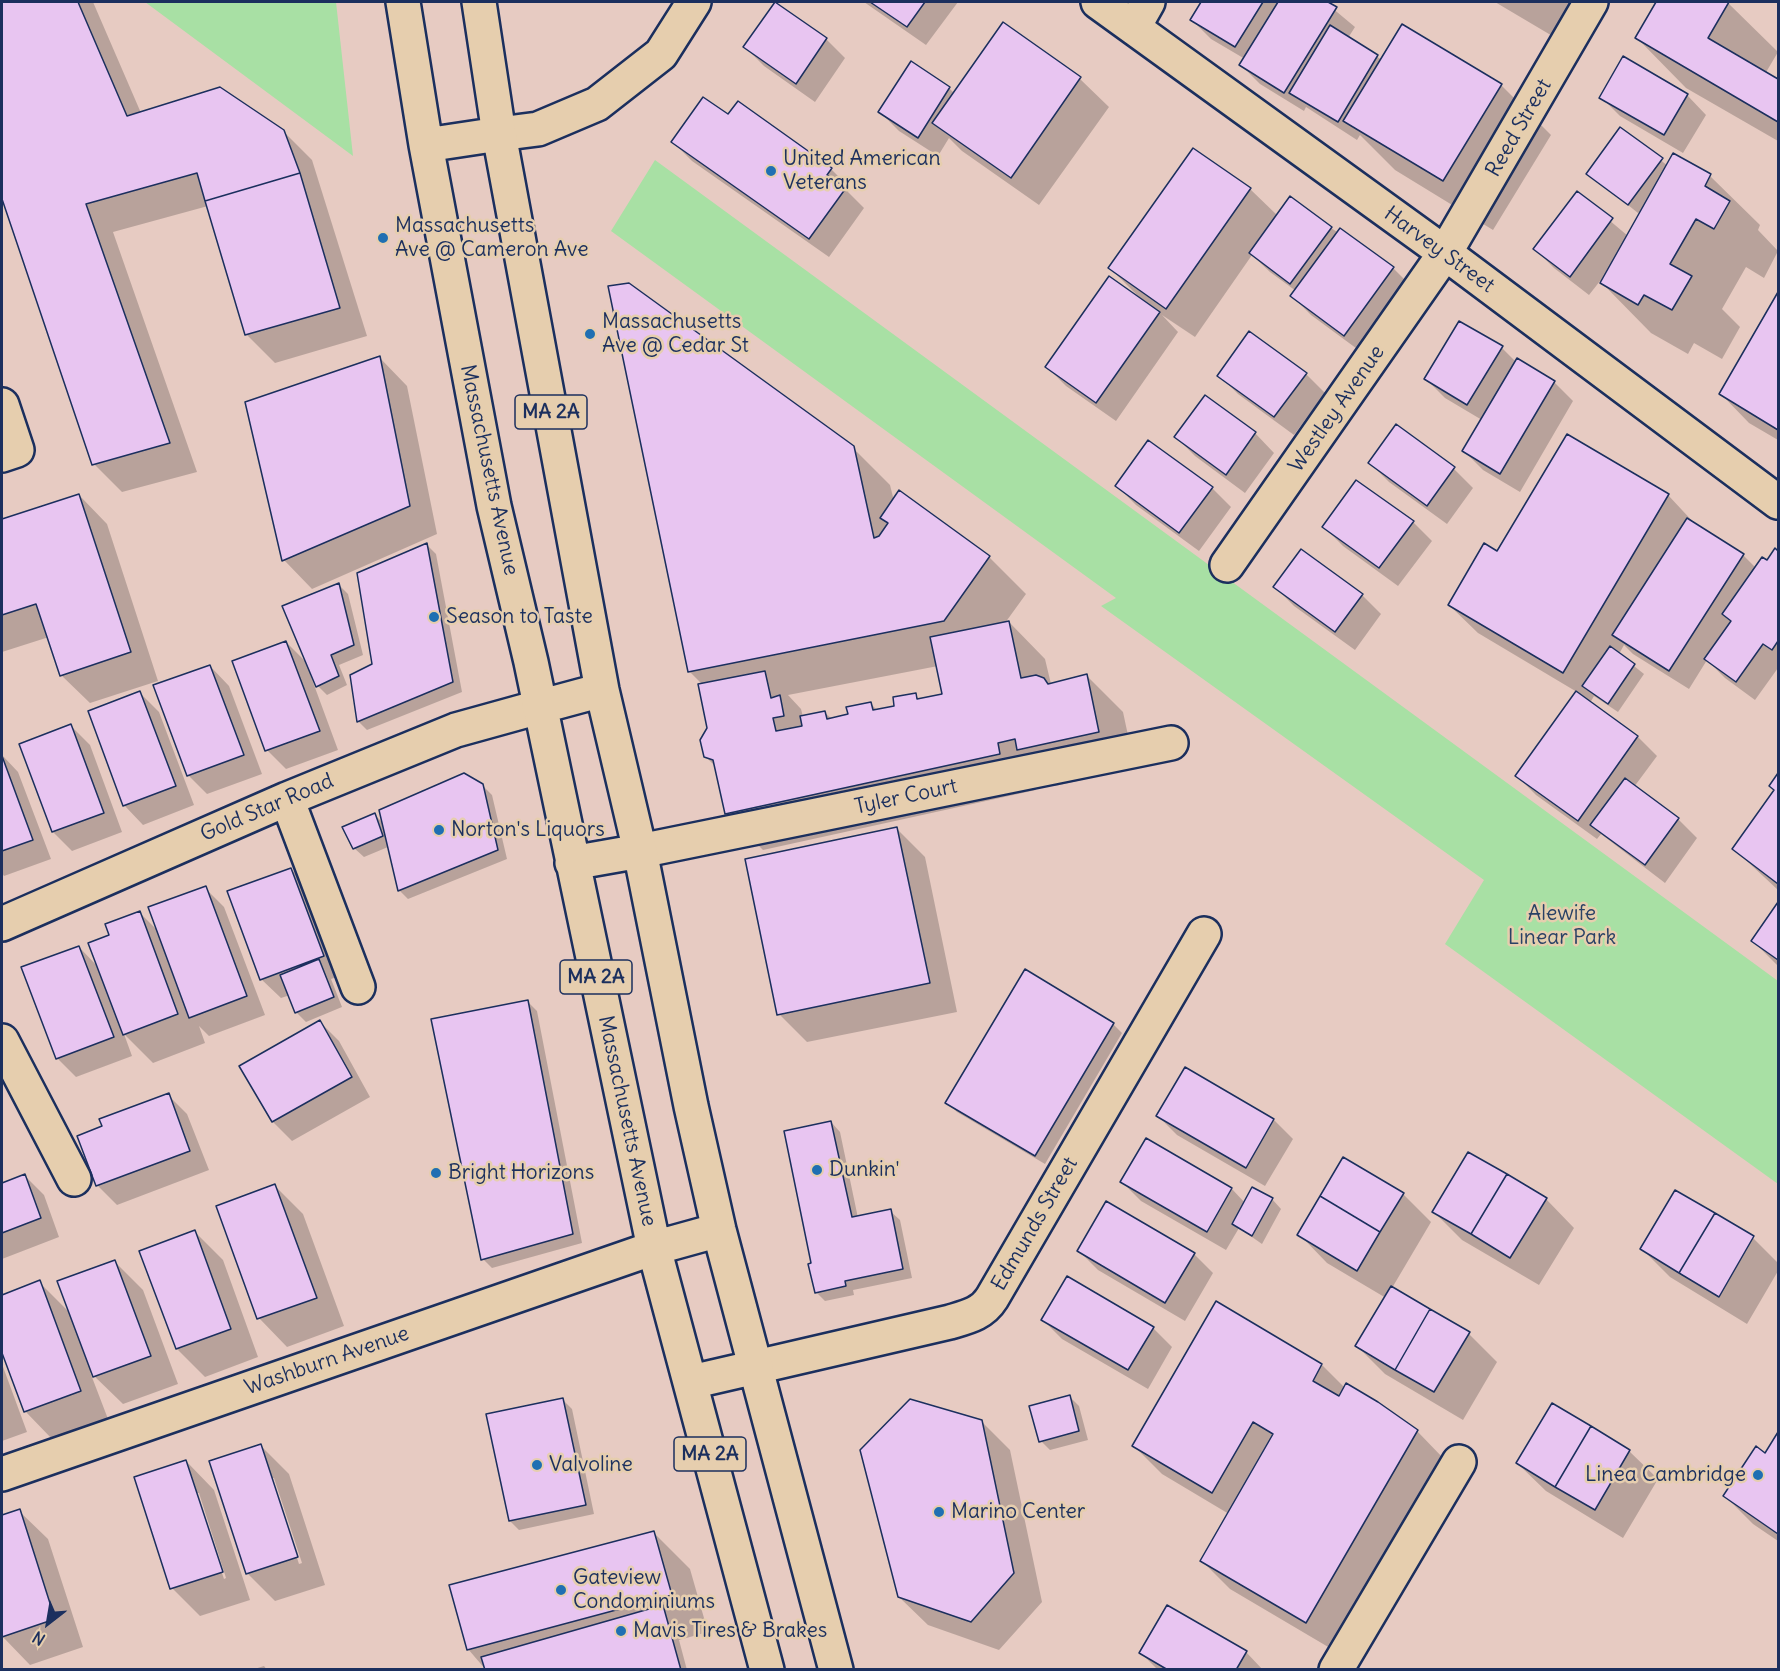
<!DOCTYPE html>
<html>
<head>
<meta charset="utf-8">
<style>
	body { margin:0 }
	#map { position:relative; width:1780px; height:1671px; overflow:hidden; background:#e7cbc2; font-family:Delius,sans-serif }
	canvas { display:block }
	.frame { position:absolute; inset:0; border:3px solid #1b2f5e; pointer-events:none }
	.north { position:absolute; left:18px; top:1593px; width:60px; height:60px; -webkit-text-stroke:4px #e6ceae; paint-order:stroke; rotate:211deg; font-size:16px; font-weight:700; line-height:24px; text-align:center; color:#1b2f5e }
	.north::after { content:''; display:block; margin:auto; width:21px; height:27px; background:#1b2f5e; clip-path:polygon(50% 0,100% 100%,50% 72%,0 100%) }
</style>
</head>
<body>
<div id="map">
<canvas width="1780" height="1671"></canvas>
<div class="frame"></div>
<div class="north">N</div>
</div>
<script>
const c = document.querySelector('canvas').getContext('2d');
c.lineJoin = 'round';
function fillPath(path, color) { c.fillStyle = color; c.fill(path, 'evenodd'); }
function stroke(path, color, width, dash) { c.strokeStyle = color; c.lineWidth = width; c.lineCap = dash ? 'butt' : 'round'; c.setLineDash(dash || []); c.stroke(path); }
function drawText(font, color, halo, rows, align = 'center') {
  c.font = font + ' Delius,sans-serif'; c.lineWidth = 5; c.setLineDash([]); c.textBaseline = 'middle'; c.strokeStyle = halo; c.fillStyle = color; for (const [text, x, y, turn = 0] of rows) {
    c.save(); c.translate(x, y); c.rotate((+turn || 0) * Math.PI / 180); c.textAlign = isNaN(turn) ? turn : align; if (halo) c.strokeText(text, 0, 0); c.fillText(text, 0, 0); c.restore();
  }
}
fillPath(new Path2D(`
	M145 2H336L353 156Z
	M655 160 1778 981V1184L1445 944 1484 880 1101 606 1116 598 611 231Z`), '#a8e0a4');
fillPath(new Path2D(`
	M2 2H93L141 113 283 131 312 160 367 336 275 363 246 334 208 206 113 232 197 472 122 492 94 464 2 194Z
	M864 2H958L926 45Z
	M1203 2H1325L1355 27 1348 38 1382 60 1501 85 1551 135 1493 230 1395 170 1360 135 1357 140 1306 107 1304 111 1260 84 1241 65 1245 59 1211 39 1192 20Z
	M1495 2H1598L1576 50Z
	M1658 2H1727L1778 52 1765 74 1778 81V141L1686 88 1637 38Z
	M775 3 826 39 845 58 815 102 764 66 745 47Z
	M1003 24 1080 79 1109 107 1039 205 962 151 949 138 938 156 899 131 880 112 949 88 954 93Z
	M1687 95 1706 115 1683 153 1620 116 1601 97Z
	M729 117 831 169 850 188 848 192 864 208 829 257 692 161 673 142Z
	M1621 129 1668 166 1674 156 1710 176 1760 225 1758 230 1778 251 1764 278 1746 267 1722 309 1740 327 1722 359 1694 343 1688 354 1651 333 1600 281 1589 295 1554 268 1535 249 1577 193 1628 236 1644 209 1638 213 1588 173Z
	M1250 189 1278 216 1331 228 1393 268 1412 287 1364 354 1311 315 1292 296 1296 291 1270 272 1252 255 1195 337 1162 315 1178 332 1116 421 1066 386 1047 367 1139 297 1110 268Z
	M1778 295V440L1749 423 1721 394Z
	M1502 348 1516 362 1554 382 1573 401 1520 492 1483 470 1464 451 1482 420 1445 398 1426 379Z
	M379 357 407 386 437 534 312 589 284 560 247 403Z
	M1306 374 1325 393 1294 435 1238 394 1219 375Z
	M1396 426 1454 469 1473 488 1447 524 1389 482 1370 463Z
	M1255 433 1274 453 1245 493 1195 456 1176 437Z
	M1568 436 1668 495 1696 525 1743 555 1756 568 1767 562 1776 550 1778 553V668L1755 700 1725 678 1707 660 1689 689 1633 654 1624 645 1619 654 1644 674 1618 712 1594 696 1590 703 1638 737 1657 756 1634 787 1678 819 1697 838 1665 883 1601 834 1597 839 1536 795 1517 776 1577 692 1478 633 1449 605 1498 553Z
	M853 448 890 485 894 501 989 557 1026 594 1005 623 1009 622 1045 659 1051 684 1086 675 1123 712 1135 768 1055 786 1046 776 1033 779 1036 790 763 850 727 814 717 768 705 756 709 728 703 685 689 671ZM938 666 944 695 920 700 915 694 896 707 878 711 870 703 850 715 832 719 824 712 803 717 801 709 788 695Z
	M1117 486 1212 488 1231 507 1199 551 1136 505Z
	M79 495 107 524 158 681 90 703 61 675 49 637 2 652V520Z
	M1413 522 1432 541 1398 586 1343 546 1324 527Z
	M427 545 436 554 462 692 367 730 358 721 374 665Z
	M339 585 348 594 363 655 339 665 347 685 327 695 318 686 312 673 310 674 338 750 286 769 267 750 286 642 309 665Z
	M1275 587 1362 595 1381 614 1355 650 1294 606Z
	M210 666 229 686 262 774 207 794 188 775Z
	M140 693 159 712 194 805 143 825 124 805Z
	M71 726 90 745 122 832 72 851 53 832 21 745Z
	M2 755 18 772 51 859 4 876 2 873Z
	M1778 776V890L1734 849 1776 791 1771 786Z
	M482 785 492 795 507 859 408 899 399 890 388 847 364 857 354 848 375 815 384 824Z
	M897 829 925 857 957 1012 807 1042 779 1014Z
	M291 869 310 888 342 975 331 979 342 1007 306 1022 296 1012 290 995 281 998 261 979Z
	M205 888 224 907 265 1015 209 1036 199 1026 205 1043 153 1063 124 1034 132 1056 76 1077 57 1058 79 947 99 968 111 936 140 913 159 932Z
	M1778 905V966L1753 941Z
	M527 1001 537 1011 582 1243 492 1268 483 1259Z
	M320 1022 339 1041 370 1097 292 1141 273 1122Z
	M1113 1024 1122 1033 1045 1164 957 1112 947 1102Z
	M1186 1069 1274 1120 1293 1139 1265 1186 1177 1135 1158 1116Z
	M168 1095 187 1114 209 1170 117 1205 97 1185 104 1127Z
	M831 1122 840 1132 858 1218 890 1211 900 1220 912 1278 853 1290 854 1295 825 1301 816 1292 813 1264Z
	M1147 1140 1232 1189 1245 1203 1272 1199 1281 1209 1262 1244 1239 1228 1226 1250 1141 1201 1122 1182Z
	M25 1176 44 1195 59 1237 2 1259V1185Z
	M275 1186 303 1214 344 1326 287 1347 259 1318 218 1207Z
	M1676 1192 1753 1238 1778 1263V1271L1747 1324 1670 1277 1642 1249Z
	M1403 1194 1431 1222 1392 1288 1469 1334 1497 1362 1463 1420 1385 1374 1357 1346 1386 1298 1327 1263 1299 1234Z
	M1546 1199 1574 1228 1539 1285 1462 1240 1434 1212Z
	M194 1231 223 1260 258 1357 205 1377 177 1349Z
	M1079 1251 1194 1254 1213 1273 1185 1321 1098 1270Z
	M114 1261 143 1290 178 1384 123 1404 90 1372 108 1419 53 1440 25 1411 2 1349V1296L39 1282 71 1314Z
	M1043 1320 1153 1328 1172 1347 1148 1389 1062 1339Z
	M2 1364 27 1432 2 1441Z
	M1322 1365 1345 1388 1417 1431 1445 1460 1335 1651 1230 1589 1202 1561 1229 1514 1162 1474 1134 1446Z
	M1070 1397 1079 1406 1088 1440 1050 1450 1041 1441Z
	M563 1400 572 1409 594 1514 519 1530 510 1521Z
	M982 1422 1010 1450 1042 1602 999 1650 928 1625 899 1597Z
	M1778 1435V1541L1753 1524 1725 1496 1765 1455Z
	M261 1446 289 1474 325 1585 275 1601 247 1573ZM271 1478H274L302 1563 299 1564Z
	M1629 1451 1658 1479 1623 1538 1546 1491 1517 1463Z
	M186 1461 214 1490 250 1600 200 1616 172 1588ZM195 1493H199L226 1578 224 1579Z
	M19 1511 48 1539 83 1647 30 1665 2 1636V1517Z
	M654 1533 690 1569 708 1632 679 1640 687 1670H486L468 1649Z
	M1246 1652 1263 1670H1158L1141 1653Z
	M264 1666 267 1670H251Z`), '#0003');
const building = new Path2D(`
	M2 2H78L127 116 220 87 284 130 300 173 205 201 197 173 86 204 170 443 92 465 2 199Z
	M775 2 827 38 796 84 743 47Z
	M870 2H925L907 27Z
	M1201 2H1263L1235 47 1190 20Z
	M1278 2H1328L1337 7 1284 93 1239 65Z
	M1656 2H1729L1708 38 1778 79V122L1635 38Z
	M1003 22 1081 77 1011 178 932 123Z
	M1402 24 1502 84 1443 181 1343 121Z
	M1330 25 1378 55 1338 122 1289 93Z
	M1623 56 1688 94 1664 135 1599 98Z
	M911 61 950 87 918 138 878 112Z
	M703 97 728 114 738 101 832 168 827 175 846 188 809 239 671 142Z
	M1620 127 1663 158 1628 205 1586 174Z
	M1193 148 1251 188 1166 309 1108 268Z
	M1673 153 1711 174 1705 186 1730 201 1714 229 1696 219 1670 264 1692 276 1672 310 1644 295 1638 305 1600 283Z
	M300 173 340 308 245 335 205 201Z
	M1577 191 1613 218 1570 277 1533 249Z
	M1290 196 1332 227 1290 284 1249 253Z
	M1340 228 1394 267 1344 336 1290 296Z
	M1109 276 1160 312 1096 403 1045 367Z
	M629 283 854 446 874 538 879 536 888 523 880 518 899 490 990 556 944 621 688 672 608 286Z
	M1778 292V430L1719 394Z
	M1459 321 1503 346 1467 405 1424 379Z
	M1249 331 1307 373 1274 417 1217 376Z
	M380 356 410 506 282 561 245 402Z
	M1517 358 1555 381 1500 474 1462 451Z
	M1205 395 1256 432 1226 475 1174 437Z
	M1396 424 1455 467 1427 506 1368 463Z
	M1567 434 1669 494 1563 673 1448 605 1484 543 1497 551Z
	M1148 440 1213 487 1179 533 1115 486Z
	M1356 480 1414 521 1379 568 1322 527Z
	M79 494 131 652 60 676 36 604 2 615V519Z
	M1687 518 1744 554 1669 671 1612 635Z
	M427 543 453 682 357 722 350 675 372 664 357 573Z
	M1775 548 1778 551V641L1772 650 1763 644 1736 682 1704 659 1731 621 1722 614 1762 557 1767 560Z
	M1301 549 1363 594 1335 632 1273 587Z
	M339 583 354 645 331 655 339 676 316 687 282 606Z
	M1009 621 1021 678 1036 675 1044 678 1048 684 1087 674 1099 732 1017 750 1015 739 998 743 1000 754 725 814 713 760 704 757 700 740 707 728 698 684 765 671 771 698 780 695 784 716 773 718 776 731 802 726 800 716 825 711 827 719 848 714 846 707 871 702 873 710 894 706 893 697 916 693 917 699 942 694 930 637Z
	M286 641 320 731 265 751 232 661Z
	M1610 646 1635 664 1608 704 1582 686Z
	M210 665 244 755 187 776 153 685Z
	M140 691 176 786 123 806 88 711Z
	M1576 691 1638 736 1578 821 1515 776Z
	M71 724 104 813 52 832 19 744Z
	M2 756 33 840 2 851Z
	M464 773 483 784 498 850 398 891 379 810Z
	M1778 773V884L1732 849 1774 790 1769 786Z
	M1625 778 1679 818 1645 865 1590 825Z
	M375 813 383 836 353 849 342 827Z
	M897 827 930 983 777 1015 745 859Z
	M291 868 324 956 260 980 227 891Z
	M206 886 247 996 189 1018 148 907Z
	M1778 902V960L1751 941Z
	M140 911 178 1014 123 1035 88 943 109 935 105 924Z
	M79 946 114 1037 56 1059 21 967Z
	M319 959 334 997 295 1013 280 975Z
	M1025 969 1114 1023 1035 1156 945 1103Z
	M528 1000 573 1234 481 1260 431 1019Z
	M320 1020 352 1077 272 1122 239 1066Z
	M1185 1067 1274 1119 1246 1168 1156 1116Z
	M169 1093 190 1151 96 1186 77 1136 102 1126 99 1119Z
	M831 1121 852 1217 891 1209 903 1269 845 1281 846 1286 815 1293 808 1264 811 1263 784 1131Z
	M1146 1138 1232 1188 1207 1232 1120 1182Z
	M1468 1152 1507 1174 1471 1234 1432 1212Z
	M1343 1157 1404 1193 1380 1232 1320 1196Z
	M25 1174 41 1218 2 1233V1183Z
	M1507 1174 1547 1198 1510 1258 1471 1234Z
	M275 1184 317 1298 257 1319 216 1206Z
	M1252 1187 1273 1198 1252 1236 1232 1224Z
	M1675 1190 1715 1213 1679 1273 1640 1249Z
	M1320 1196 1380 1232 1357 1271 1297 1235Z
	M1106 1201 1195 1253 1165 1303 1077 1251Z
	M1715 1213 1754 1236 1719 1297 1679 1273Z
	M195 1230 231 1329 176 1349 139 1251Z
	M115 1260 151 1356 93 1377 57 1281Z
	M1067 1276 1154 1327 1128 1370 1041 1320Z
	M40 1280 81 1391 24 1412 2 1353V1295Z
	M1391 1286 1430 1309 1395 1370 1355 1346Z
	M1216 1301 1322 1364 1313 1381 1339 1396 1346 1383 1378 1402 1418 1430 1306 1623 1200 1561 1273 1434 1253 1422 1212 1493 1132 1446Z
	M1430 1309 1470 1332 1434 1392 1395 1370Z
	M1070 1395 1079 1431 1039 1442 1029 1406Z
	M563 1398 586 1505 509 1521 486 1414Z
	M910 1399 982 1420 1014 1573 971 1622 898 1597 860 1450Z
	M1552 1403 1591 1426 1555 1487 1516 1463Z
	M1591 1426 1630 1450 1595 1510 1555 1487Z
	M1778 1432V1534L1723 1496 1756 1446 1765 1453Z
	M261 1444 298 1557 246 1574 209 1461Z
	M186 1460 223 1572 170 1589 134 1477Z
	M20 1509 55 1619 2 1637V1515Z
	M654 1531 672 1595 467 1650 449 1585Z
	M663 1605 681 1670H485L481 1657Z
	M1167 1605 1247 1651 1236 1670H1168L1139 1653Z`);
fillPath(building, '#e8c5f1');
stroke(building, '#1b2f5e', 1.5);
const street = new Path2D(`
	M1098 2 1445 253 1778 502
	M1134 27 1148 2
	M2 405 17 450 2 455
	M1227 565 1445 253 1591 2
	M287 799 358 987
	M640 851 1171 743
	M2 924 287 799 456 730 539 707
	M2 1041 74 1179
	M756 1367 950 1322C967 1317 982 1314 992 1298L1204 934
	M2 1474 654 1248
	M1336 1670 1459 1462`);
const secondary = new Path2D(`
	M499 134 538 129 597 104 661 54 694 2`);
const primary = new Path2D(`
	M403 2 426 145 494 506 531 662 654 1248 767 1670
	M479 2 499 134 602 690 640 851 691 1106 719 1230 836 1670
	M426 145 499 134
	M539 707 602 690
	M572 863 640 851
	M654 1248 719 1230
	M691 1382 756 1367`);
stroke(street, '#1b2f5e', 38);
stroke(secondary, '#1b2f5e', 38);
stroke(primary, '#1b2f5e', 38);
stroke(street, '#e6ceae', 33);
stroke(secondary, '#e6ceae', 33);
stroke(primary, '#e6ceae', 33);
for (const [x, y, r, color] of [
	[771,171,6,"#1f6fb2"],
	[383,238,6,"#1f6fb2"],
	[590,334,6,"#1f6fb2"],
	[434,617,6,"#1f6fb2"],
	[439,830,6,"#1f6fb2"],
	[817,1170,6,"#1f6fb2"],
	[436,1173,6,"#1f6fb2"],
	[537,1465,6,"#1f6fb2"],
	[1758,1475,6,"#1f6fb2"],
	[939,1512,6,"#1f6fb2"],
	[561,1590,6,"#1f6fb2"],
	[621,1631,6,"#1f6fb2"]
]) { const dot = new Path2D(); dot.arc(x, y, r, 0, 2 * Math.PI); c.fillStyle = color; c.fill(dot); stroke(dot, '#e6ceae', 2); }
for (const [x, y, w] of [
	[551,412,72],
	[596,977,72],
	[710,1454,72]
]) { const box = new Path2D(); box.roundRect(x - w / 2, y - 17, w, 34, 4.5); c.fillStyle = '#e6ceae'; c.fill(box); stroke(box, '#1b2f5e', 1.5); }
drawText('bold 20px', '#1b2f5e', null, [
	["MA 2A",551,412],
	["MA 2A",596,977],
	["MA 2A",710,1454]
]);
drawText('21px', '#1b2f5e', '#e6ceae', [
	["Reed Street",1519,128,-60],
	["Harvey Street",1439,250,36],
	["Westley Avenue",1337,409,-55],
	["Massachusetts Avenue",489,470,78],
	["Tyler Court",906,797,-12],
	["Gold Star Road",267,808,-23],
	["Massachusetts Avenue",627,1121,78],
	["Edmunds Street",1035,1224,-60],
	["Washburn Avenue",327,1361,-19]
]);
drawText('21px', '#1b2f5e', '#e6ceae', [
	["United American",783,159],
	["Veterans",783,183],
	["Massachusetts",395,226],
	["Ave @ Cameron Ave",395,250],
	["Massachusetts",602,322],
	["Ave @ Cedar St",602,346],
	["Season to Taste",446,617],
	["Norton's Liquors",451,830],
	["Dunkin'",829,1170],
	["Bright Horizons",448,1173],
	["Valvoline",549,1465],
	["Linea Cambridge",1746,1475,"right"],
	["Marino Center",951,1512],
	["Gateview",573,1578],
	["Condominiums",573,1602],
	["Mavis Tires & Brakes",633,1631]
], 'left');
drawText('21px', '#294165', '#e6ceae', [
	["Alewife",1562,914],
	["Linear Park",1562,938]
]);
</script>
</body>
</html>
